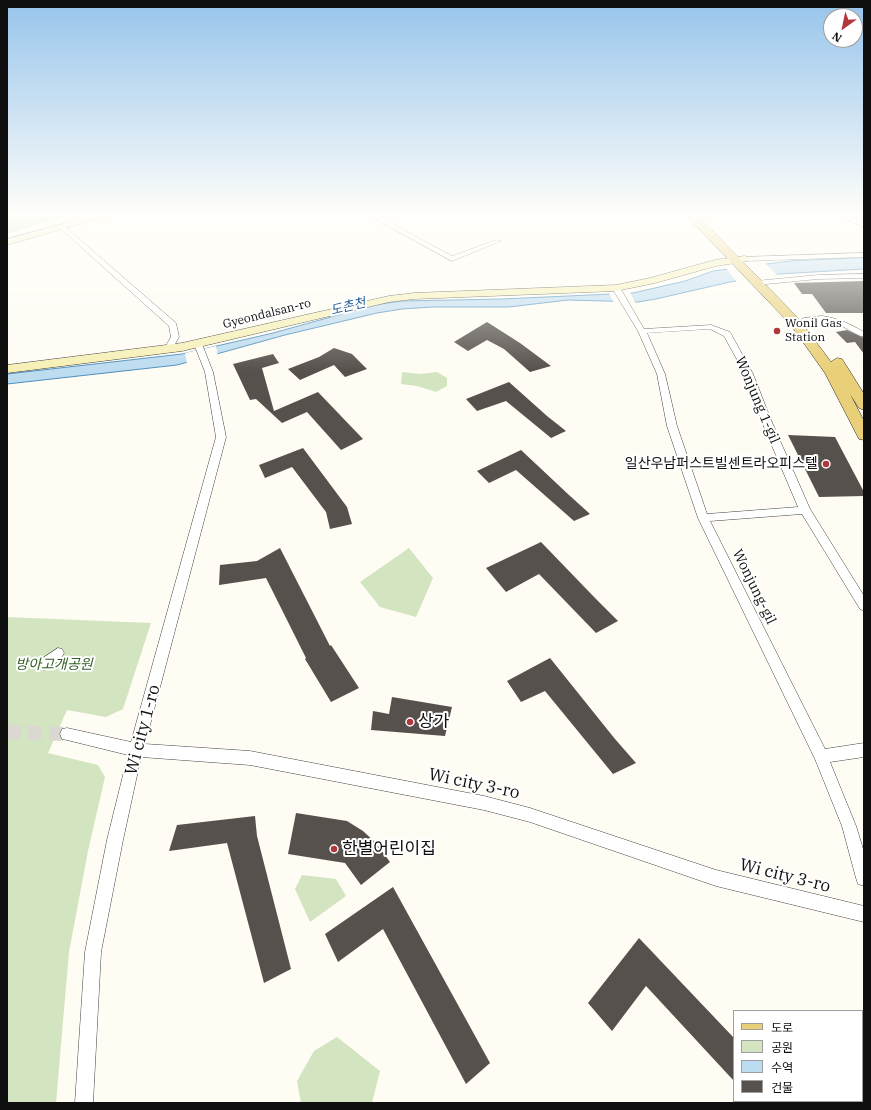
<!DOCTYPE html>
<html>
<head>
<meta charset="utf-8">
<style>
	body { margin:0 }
	#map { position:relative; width:871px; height:1110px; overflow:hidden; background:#fefcf3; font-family:"IBM Plex Serif","Noto Sans KR",serif }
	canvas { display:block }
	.frame { position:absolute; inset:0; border:8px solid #0f0f0f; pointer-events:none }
	.legend { position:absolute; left:733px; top:1010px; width:130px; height:92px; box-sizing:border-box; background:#fff; border:1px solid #9f9f9f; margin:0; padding:5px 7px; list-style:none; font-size:12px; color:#0f0f0f }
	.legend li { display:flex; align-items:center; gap:8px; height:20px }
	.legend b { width:20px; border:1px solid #9f9f9f }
	.north { position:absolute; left:823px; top:8px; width:40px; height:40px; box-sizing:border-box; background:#fff; border:1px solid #9f9f9f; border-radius:50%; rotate:213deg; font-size:11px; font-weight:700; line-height:16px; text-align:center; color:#0f0f0f }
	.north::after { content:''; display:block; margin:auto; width:14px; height:18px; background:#b0373b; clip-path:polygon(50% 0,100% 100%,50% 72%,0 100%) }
</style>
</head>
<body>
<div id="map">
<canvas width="871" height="1110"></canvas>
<div class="frame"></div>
<ul class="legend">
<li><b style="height:5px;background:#e9cf78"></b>도로</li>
<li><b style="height:11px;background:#d3e5c0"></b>공원</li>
<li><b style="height:11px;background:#bddcf0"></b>수역</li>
<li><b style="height:11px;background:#57514d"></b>건물</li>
</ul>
<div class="north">N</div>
</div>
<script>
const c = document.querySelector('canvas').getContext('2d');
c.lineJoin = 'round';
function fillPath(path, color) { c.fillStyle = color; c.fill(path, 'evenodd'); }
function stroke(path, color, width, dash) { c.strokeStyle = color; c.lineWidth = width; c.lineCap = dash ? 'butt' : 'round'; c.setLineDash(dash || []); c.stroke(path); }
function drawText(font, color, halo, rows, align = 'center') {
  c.font = font + ' "IBM Plex Serif","Noto Sans KR",serif'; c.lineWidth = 4; c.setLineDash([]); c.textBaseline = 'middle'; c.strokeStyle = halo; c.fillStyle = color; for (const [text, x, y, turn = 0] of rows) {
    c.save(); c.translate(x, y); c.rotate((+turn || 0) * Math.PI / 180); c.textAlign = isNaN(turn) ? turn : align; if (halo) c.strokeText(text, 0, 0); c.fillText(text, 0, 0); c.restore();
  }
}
fillPath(new Path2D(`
	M402 372 420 374 437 372 447 378V386L436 392 417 386 401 384Z
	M409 548 433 578 416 617 380 607 360 582Z
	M7 617 151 623 123 709 106 717 67 710 48 753 98 765 105 777 88 851 69 952 56 1103H7Z
	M302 875 336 879 346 896 310 922 295 889Z
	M337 1037 380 1071 372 1103H301L297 1081 314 1051Z`), '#d3e5c0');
fillPath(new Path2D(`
	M7 215H70L11 233H7Z`), '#b7d4a1');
const water = new Path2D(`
	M864 258V269L779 274 730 282 656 299 638 302 568 300 509 307H432L402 309 377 313 285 335 177 365 7 384V374L182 354 273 333 374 305 402 301 502 299 633 293 685 281 713 271 790 261Z`);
fillPath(water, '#bddcf0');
stroke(water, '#4c8fbe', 1);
fillPath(new Path2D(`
	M765 263 777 275 737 282 726 268Z
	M630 292 636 304 614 303 609 293Z
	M216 346 218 356 187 364 185 353Z`), '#fefcf3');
fillPath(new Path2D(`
	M864 281V313H826L812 294H802L794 283Z
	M487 322 520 343 551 366 530 372 504 349 487 340 468 351 454 342Z
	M847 330 864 338V354L855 342 847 343 836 332Z
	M334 348 352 354 367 369 345 377 334 365 300 380 288 369 319 357Z
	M273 354 279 363 262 368 274 411 318 392 363 439 341 450 307 412 282 423 256 399 250 400 233 364Z
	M509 382 547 416 566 431 551 438 506 401 477 411 466 399Z
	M788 435 835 437 864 492V496L819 497Z
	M303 448 347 507 352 524 330 529 326 512 292 467 265 478 259 465Z
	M521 450 569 495 590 514 574 521 516 470 489 483 477 471Z
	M541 542 596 599 618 621 596 633 539 574 506 592 486 568Z
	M280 548 330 646 331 645 359 688 331 702 305 659 306 658 266 578 219 585 220 565 257 561Z
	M550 658 615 739 636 763 613 774 545 691 521 702 507 681Z
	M392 697 452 707 445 736 371 730 373 711 389 714Z
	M296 813 347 821 363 831 376 843 390 862 361 885 345 863 288 854Z
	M255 816 257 836 291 969 264 983 227 843 169 851 177 825Z
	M393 887 490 1063 466 1084 383 929 338 962 325 934Z
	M639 938 734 1038V1081L646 986 612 1031 588 1003Z`), '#57514d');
stroke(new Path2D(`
	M7 732 67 734`), '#dad8d1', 14, [14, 7]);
const street = new Path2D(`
	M368 215H376L452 256 496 240 501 241 452 261Z
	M837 215H846L864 223V227Z
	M60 226H64L176 323 179 337 171 351 164 349 171 337 169 326 60 228Z
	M864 253V257L745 261 742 259 745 257Z
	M864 274V278L818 279 756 285 752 283 756 281 818 275Z
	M613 286H619L644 329 711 325 730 332 753 374 771 420 810 509 864 596V611L860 609 802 514 710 521 825 749 864 743V757L830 762 856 826 864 852V886L858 884 856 878 842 826 815 759 698 518 667 426 657 374 638 331 612 288ZM710 329 724 336 745 374 761 420 798 507 707 514 677 426 665 374 647 333Z
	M822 316C838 318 850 324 864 332V337C852 334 842 323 829 322 820 320 806 325 800 320L804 318Z
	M195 342 202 344 213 372 226 437 145 744 250 751 484 796 530 808 716 870 864 906V922L716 886 530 822 484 810 250 765 141 757 123 840 101 952 93 1103H75L85 952 107 840 128 755 67 740 62 739 60 734 62 729 67 728 131 742 216 437 205 372 194 344Z
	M58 648 62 649 64 653C61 660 51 667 44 670L40 668 38 664 40 660Z`);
const secondary = new Path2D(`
	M96 215H111L7 245V239Z
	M745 256 748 257 750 259 748 261 716 266 655 283 616 291 414 299 389 302 182 351 7 373V365L182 343 389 296 414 293 616 285 650 278 715 260Z`);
const primary = new Path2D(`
	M686 215H697L798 318 831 362 837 358 842 359 864 394V410L859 408 850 394 864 421V440L859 439 825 373 790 324Z`);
stroke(street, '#424242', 1);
stroke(secondary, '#313131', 1);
stroke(primary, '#202020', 1);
fillPath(street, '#fff');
fillPath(secondary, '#f6f0b6');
fillPath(primary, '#e9cf78');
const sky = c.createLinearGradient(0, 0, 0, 371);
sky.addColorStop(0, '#97c4eb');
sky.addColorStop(0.58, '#fffefa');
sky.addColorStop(1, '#fffefa00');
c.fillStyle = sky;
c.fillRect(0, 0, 871, 371);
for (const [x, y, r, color] of [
	[777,331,4,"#b0373b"],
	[826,464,4,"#b0373b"],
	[410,722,4,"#b0373b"],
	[334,849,4,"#b0373b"]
]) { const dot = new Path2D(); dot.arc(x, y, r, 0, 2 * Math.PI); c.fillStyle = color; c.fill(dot); stroke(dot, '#fff', 1.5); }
drawText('12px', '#0f0f0f', '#fff', [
	["Gyeondalsan-ro",267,314,-14]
]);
drawText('12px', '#0f0f0f', '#fff', [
	["Wonil Gas",785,324],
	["Station",785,338]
], 'left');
drawText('italic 13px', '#266294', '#fff', [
	["도촌천",348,307,-14]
]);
drawText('14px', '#0f0f0f', '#fff', [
	["Wonjung 1-gil",757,400,67],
	["Wonjung-gil",754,587,64]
]);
drawText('14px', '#0f0f0f', '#fff', [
	["일산우남퍼스트빌센트라오피스텔",818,464]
], 'right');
drawText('italic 14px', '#326026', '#fff', [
	["방아고개공원",54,665]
]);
drawText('17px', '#0f0f0f', '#fff', [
	["상가",418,722],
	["한별어린이집",342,849]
], 'left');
drawText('17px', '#0f0f0f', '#fff', [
	["Wi city 1-ro",143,730,-75],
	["Wi city 3-ro",474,784,12],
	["Wi city 3-ro",785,876,14]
]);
</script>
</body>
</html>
